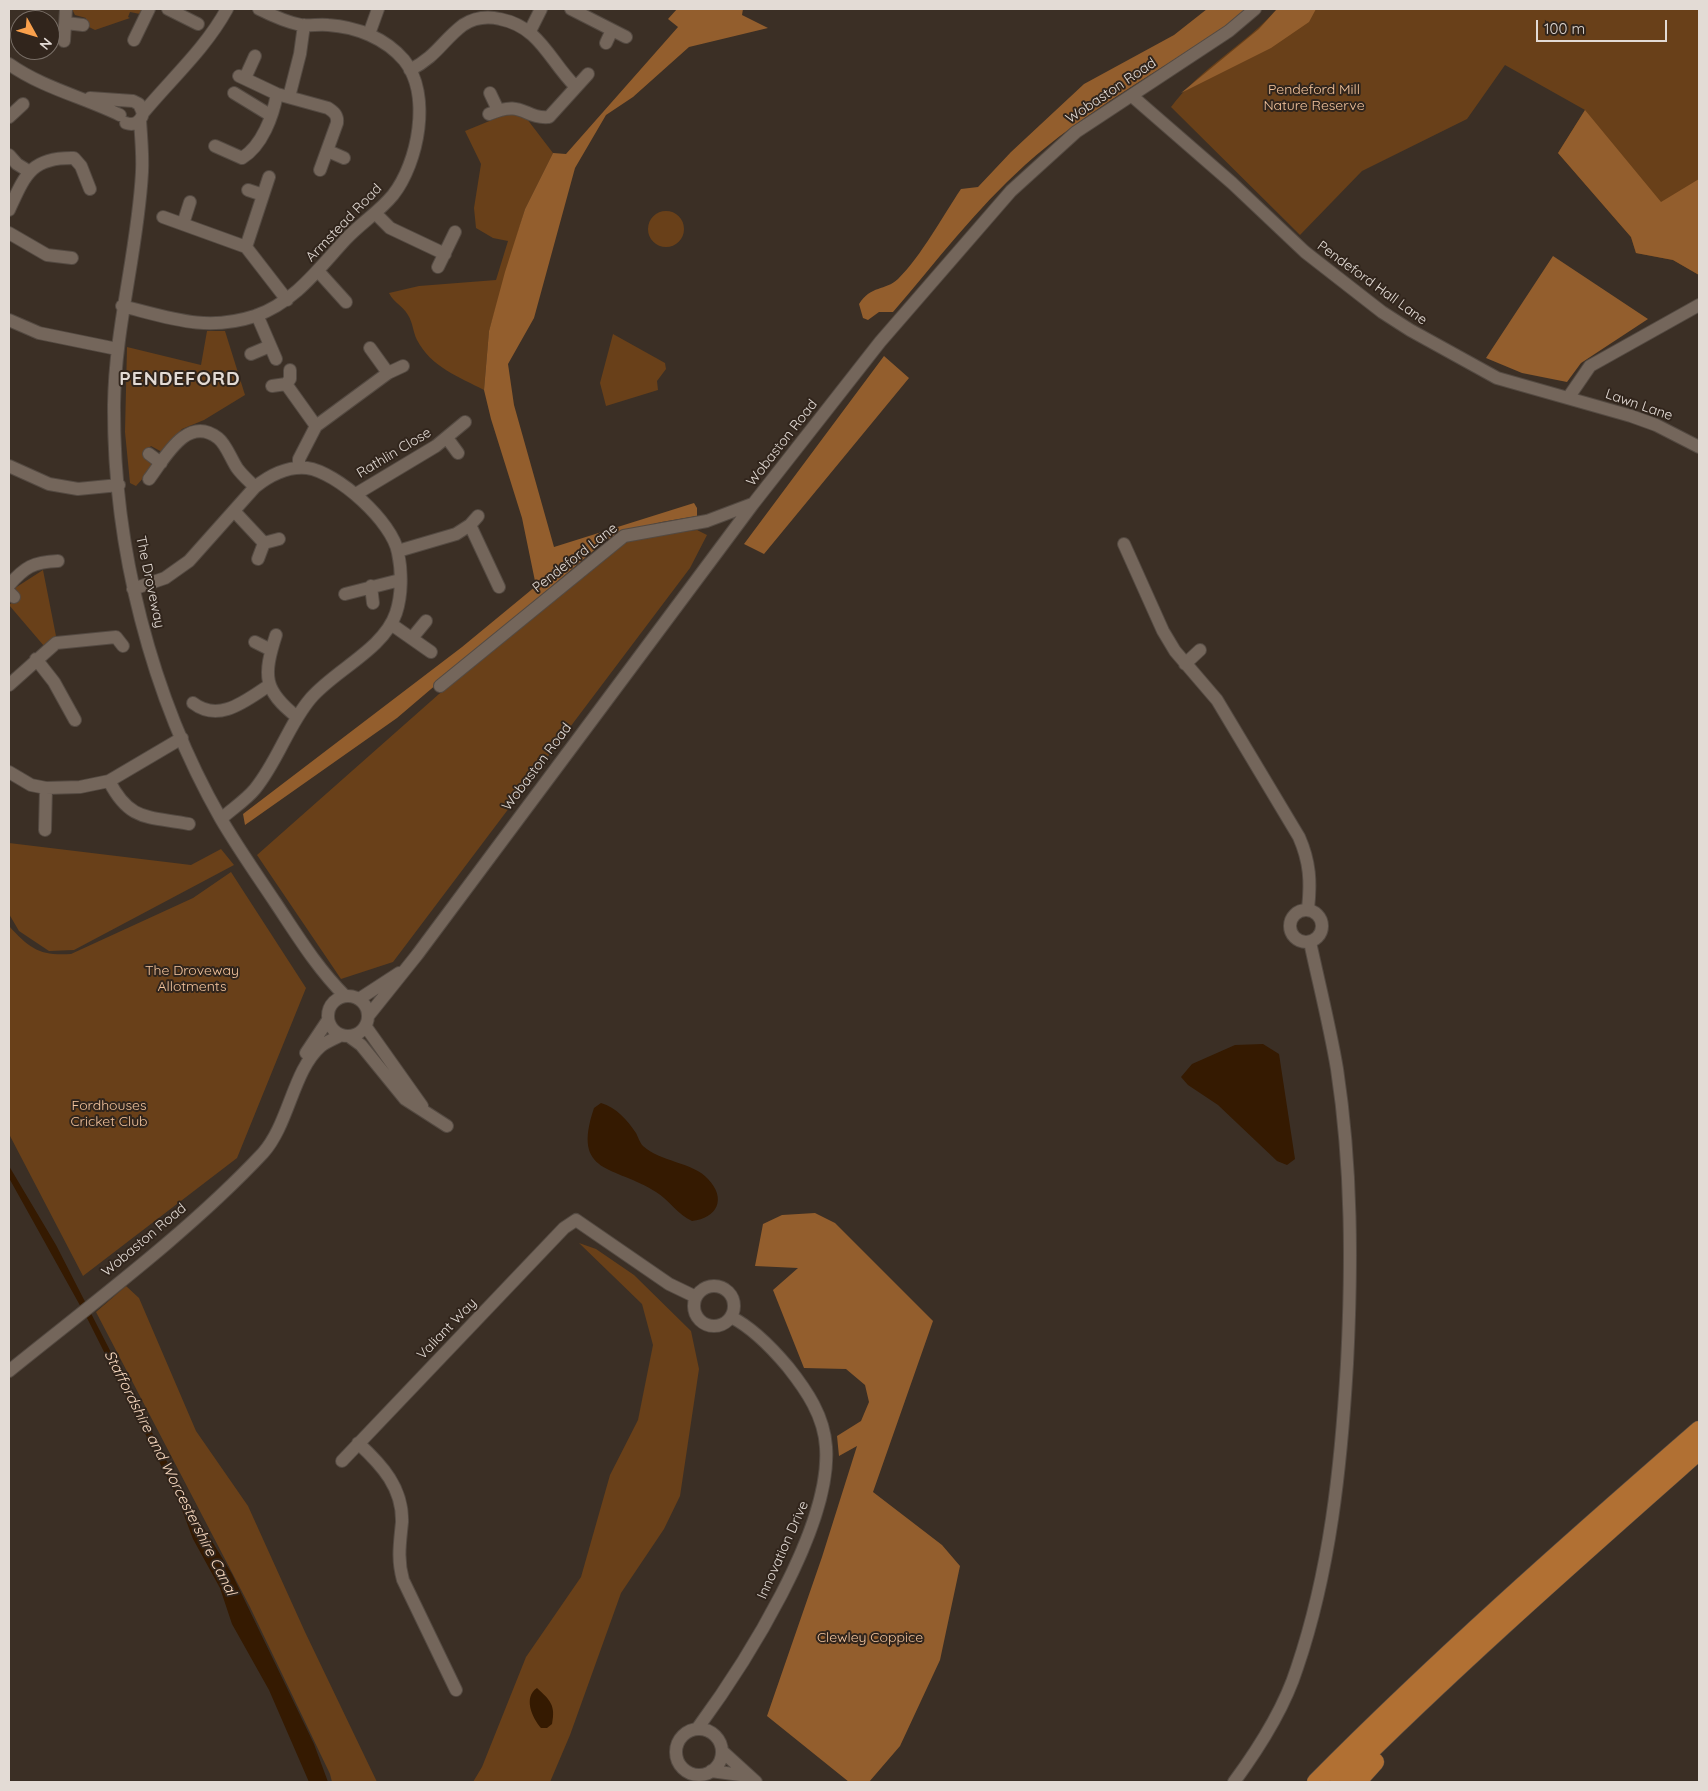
<!DOCTYPE html>
<html>
<head>
<meta charset="utf-8">
<style>
	body { margin:0 }
	#map { position:relative; width:1708px; height:1791px; overflow:hidden; background:#3b2f25; font-family:Quicksand,sans-serif }
	canvas { display:block }
	.frame { position:absolute; inset:0; border:10px solid #e3dbd5; pointer-events:none }
	.north { position:absolute; left:10px; top:10px; width:50px; height:50px; box-sizing:border-box; background:#31251c; border:1px solid #786e66; border-radius:50%; rotate:129deg; font-size:14px; font-weight:700; line-height:20px; text-align:center; color:#e3dbd5 }
	.north::after { content:''; display:block; margin:auto; width:18px; height:22px; background:#f9a04c; clip-path:polygon(50% 0,100% 100%,50% 72%,0 100%) }
	.scale { position:absolute; left:1536px; top:20px; width:131px; height:22px; box-sizing:border-box; border:2px solid #e3dbd5; border-top:0; padding-left:6px; font-size:15px; line-height:18px; white-space:nowrap; color:#e3dbd5; -webkit-text-stroke:4px #31251c; paint-order:stroke }
</style>
</head>
<body>
<div id="map">
<canvas width="1708" height="1791"></canvas>
<div class="frame"></div>
<div class="north">N</div>
<div class="scale">100 m</div>
</div>
<script>
const c = document.querySelector('canvas').getContext('2d');
c.lineJoin = 'round';
function fillPath(path, color) { c.fillStyle = color; c.fill(path, 'evenodd'); }
function stroke(path, color, width, dash) { c.strokeStyle = color; c.lineWidth = width; c.lineCap = dash ? 'butt' : 'round'; c.setLineDash(dash || []); c.stroke(path); }
function drawText(font, color, halo, rows, align = 'center') {
  c.font = font + ' Quicksand,sans-serif'; c.lineWidth = 4; c.setLineDash([]); c.textBaseline = 'middle'; c.strokeStyle = halo; c.fillStyle = color; for (const [text, x, y, turn = 0] of rows) {
    c.save(); c.translate(x, y); c.rotate((+turn || 0) * Math.PI / 180); c.textAlign = isNaN(turn) ? turn : align; if (halo) c.strokeText(text, 0, 0); c.fillText(text, 0, 0); c.restore();
  }
}
fillPath(new Path2D(`
	M72 9H143L140 14 130 12 128 17 130 18 95 30 85 25 86 18 75 15Z
	M1277 9H1699V275L1673 260 1636 253 1631 237 1558 153 1585 110 1505 65 1467 119 1362 171 1300 235 1171 107C1199 69 1245 45 1277 9Z
	M509 113 527 119 553 153 525 209 489 331 484 390C459 377 431 367 417 340 413 332 413 323 408 315 402 305 394 303 389 293L419 286 496 280 508 241 493 238 476 228 474 208 481 164 465 131Z
	M648 229a18 18 0 1 1 36 0a18 18 0 1 1-36 0Z
	M207 331H225L245 395 204 420 182 429 162 452 151 446 143 455 154 466 136 486 130 483 125 432 127 347 201 365Z
	M613 334 665 363 666 369 657 381 658 390 606 406 600 383Z
	M697 530 707 535 690 568 393 962 341 979 257 855 439 694 628 539Z
	M43 570 56 636 44 646 9 605 20 596 15 588Z
	M9 843 191 865 221 849 234 865 74 950 49 951 19 931 9 914Z
	M231 872 306 988 237 1158 83 1276 9 1134V926C30 949 40 956 71 954L193 898Z
	M579 1243 596 1249 634 1275 691 1331 699 1369 680 1496 664 1529 621 1593 570 1735 550 1782H473L482 1767 526 1657 581 1577 610 1475 638 1420 653 1345 642 1304Z
	M126 1286 139 1298 196 1431 248 1506 305 1632 377 1782H332L330 1774 250 1607 96 1312Z`), '#694019');
fillPath(new Path2D(`
	M677 9H743L742 15 768 28 689 47 633 97 606 115 575 168 534 318 508 364 514 405 554 547 694 503 697 508V516C665 521 635 526 606 540L397 718 245 825 243 814 462 647 536 586 522 518 491 419 484 390 489 331 505 272 525 209 553 153 566 154 678 27 668 19Z
	M1207 9H1246L1225 27C1159 71 1084 112 1025 165 976 209 936 262 893 312H879L868 320 863 318 859 304C871 285 885 291 898 279 922 255 942 217 961 189L978 187 1011 152 1084 84 1174 35Z
	M1277 9H1316L1309 22 1271 48 1181 93 1259 29Z
	M1585 110 1661 202 1699 179V275L1673 260 1636 253 1631 237 1558 153Z
	M1553 256 1648 319 1581 363 1567 382 1522 373 1486 358Z
	M884 356 909 378 764 554 744 544Z
	M815 1213 835 1223 933 1321 873 1492 942 1545 960 1566 940 1660 900 1746 869 1782H849L767 1716 822 1557 857 1446 839 1456 837 1436 861 1421 869 1402 865 1385 846 1369 804 1368 773 1290 798 1268 755 1266 763 1224 782 1215Z`), '#935e2d');
fillPath(new Path2D(`
	M1263 1044 1279 1054 1295 1159 1287 1165 1277 1161 1218 1105 1188 1085 1181 1077 1192 1064 1235 1045Z
	M601 1103C616 1107 628 1121 636 1133 638 1137 640 1143 643 1146 660 1162 693 1162 708 1179 727 1199 717 1218 692 1221 678 1215 669 1200 656 1192 615 1165 571 1176 594 1108Z
	M9 1166 56 1245 185 1497 232 1574 314 1744 328 1782H309L269 1690 232 1624 220 1588 193 1539 178 1499 87 1318 9 1178Z
	M537 1688C550 1700 556 1705 552 1724L547 1728H541C532 1718 523 1697 537 1688Z`), '#351a01');
const minor = new Path2D(`
	M168 9 198 24
	M571 9 626 37
	M66 23 83 25
	M530 31 541 9
	M369 34 378 9
	M134 40 149 9
	M64 41 66 9
	M606 43 612 30
	M9 64C43 88 83 97 120 115
	M410 70C437 56 442 41 463 25 474 18 487 16 500 19 540 27 549 60 575 86
	M239 76 277 94 328 108C334 112 338 115 337 123L320 170
	M245 78 255 56
	M234 93 270 115
	M490 93 498 110
	M1132 96 1232 183 1305 252 1382 312 1410 330 1497 378 1631 416 1656 425 1699 447
	M289 97 300 54 304 25
	M90 98 133 101 139 104 143 113C141 122 134 126 126 123
	M143 113C172 78 205 49 227 9
	M489 114C524 99 523 119 549 117L588 74
	M9 117 23 104
	M140 120C141 137 143 155 142 172 138 250 115 326 114 405 113 546 151 697 221 819 238 848 257 875 275 902 297 935 317 968 345 996
	M215 146 242 158C262 146 273 116 277 94
	M328 151 344 158
	M9 155 17 164 30 172
	M248 190 263 195
	M9 210C25 175 31 157 74 158L81 166 90 189
	M376 214 390 228 445 254
	M163 217 246 247 287 300
	M183 224 190 202
	M9 233 47 255 72 258
	M246 247 269 177
	M438 267 455 232
	M318 271 346 302
	M122 306C170 318 206 332 255 316 295 302 319 268 346 239 361 223 379 212 393 195 418 163 432 95 404 60 385 38 357 27 328 25 319 24 310 26 301 25 286 22 273 16 259 9
	M257 315 276 359
	M9 320 39 333 117 349
	M370 348 388 373
	M251 354 270 346
	M286 384 316 426
	M272 386 286 384 290 379V370
	M1568 398 1590 366 1699 305
	M447 438 458 453
	M149 454 161 463
	M9 466 49 484 78 489 119 485
	M299 468V459L316 426 388 373 403 366
	M149 479C165 458 187 414 218 438 226 444 231 459 237 468 242 475 249 481 255 487
	M356 494 436 446 465 422
	M235 512 264 543
	M470 525 478 516
	M1124 544 1163 631 1175 651 1217 700 1299 837C1310 862 1311 882 1308 909
	M398 551 456 534 470 525 499 587
	M258 559 264 543 279 539
	M9 585C25 567 33 562 58 561
	M371 586 373 603
	M133 589 165 578 189 561 255 487C270 475 287 466 307 468 337 472 393 522 398 553 402 571 402 595 396 613 384 649 335 670 311 698 288 725 278 761 255 789 246 800 232 809 221 819
	M9 592 14 597
	M345 594 400 580
	M391 624 431 652
	M276 635C263 676 263 690 297 717
	M412 638 426 621
	M255 642 271 650
	M36 659 54 682 75 720
	M1185 664 1200 650
	M9 685 56 643 116 637 123 646
	M440 686 624 536 707 521 752 504
	M193 703C219 723 245 701 268 686
	M9 772 31 785 46 788 80 787 109 781 182 738
	M109 781C130 822 148 816 189 824
	M45 830 46 788
	M1290 926a16 16 0 1 1 32 0a16 16 0 1 1-32 0Z
	M328 1016a20 20 0 1 1 40 0a20 20 0 1 1-40 0Z
	M359 999 399 973
	M369 1015 417 955 753 504 880 342 1011 191 1076 132 1229 31 1255 9
	M366 1027 422 1106
	M350 1037 361 1045 405 1099 447 1126
	M306 1053 328 1020
	M694 1306a20 20 0 1 1 40 0a20 20 0 1 1-40 0Z
	M9 1371C93 1303 189 1232 263 1153 289 1124 293 1070 321 1046 326 1042 334 1039 341 1035
	M358 1443C382 1465 403 1488 402 1522 400 1543 397 1559 403 1580L456 1690
	M342 1461 564 1228 576 1220 669 1284 696 1297
	M697 1729C744 1665 832 1528 826 1447 824 1416 807 1391 788 1367 772 1348 753 1328 731 1317
	M676 1752a23 23 0 1 1 46 0a23 23 0 1 1-46 0Z
	M722 1751 756 1782
	M711 1771 748 1776
	M1234 1782C1259 1748 1284 1709 1297 1668 1330 1571 1341 1467 1347 1364 1352 1266 1352 1167 1337 1069 1330 1027 1319 984 1310 942`);
const highway = new Path2D(`
	M1316 1782C1438 1659 1568 1544 1699 1430
	M1339 1782C1454 1667 1577 1559 1699 1451
	M1357 1782 1375 1762`);
stroke(minor, '#544a42', 14);
stroke(highway, '#544a42', 19);
stroke(minor, '#74665b', 12);
stroke(highway, '#b17033', 18);
drawText('14px', '#f4c59e', '#31251c', [
	["Pendeford Mill",1314,90],
	["Nature Reserve",1314,106],
	["The Droveway",192,971],
	["Allotments",192,987],
	["Fordhouses",109,1106],
	["Cricket Club",109,1122],
	["Clewley Coppice",870,1638]
]);
drawText('14px', '#e3dbd5', '#31251c', [
	["Wobaston Road",1111,91,-34],
	["Armstead Road",344,223,-46],
	["Pendeford Hall Lane",1372,283,36],
	["Lawn Lane",1639,405,19],
	["Wobaston Road",782,443,-52],
	["Rathlin Close",394,453,-31],
	["Pendeford Lane",575,558,-38],
	["The Droveway",150,582,78],
	["Wobaston Road",537,767,-53],
	["Wobaston Road",144,1240,-40],
	["Valiant Way",447,1329,-46],
	["Innovation Drive",783,1550,-66]
]);
drawText('italic 15px', '#fcdcc2', '#31251c', [
	["Staffordshire and Worcestershire Canal",170,1473,63]
]);
c.letterSpacing = '1px';
drawText('bold 19px', '#e3dbd5', '#31251c', [
	["PENDEFORD",180,379]
]);
c.letterSpacing = '0px';
</script>
</body>
</html>
